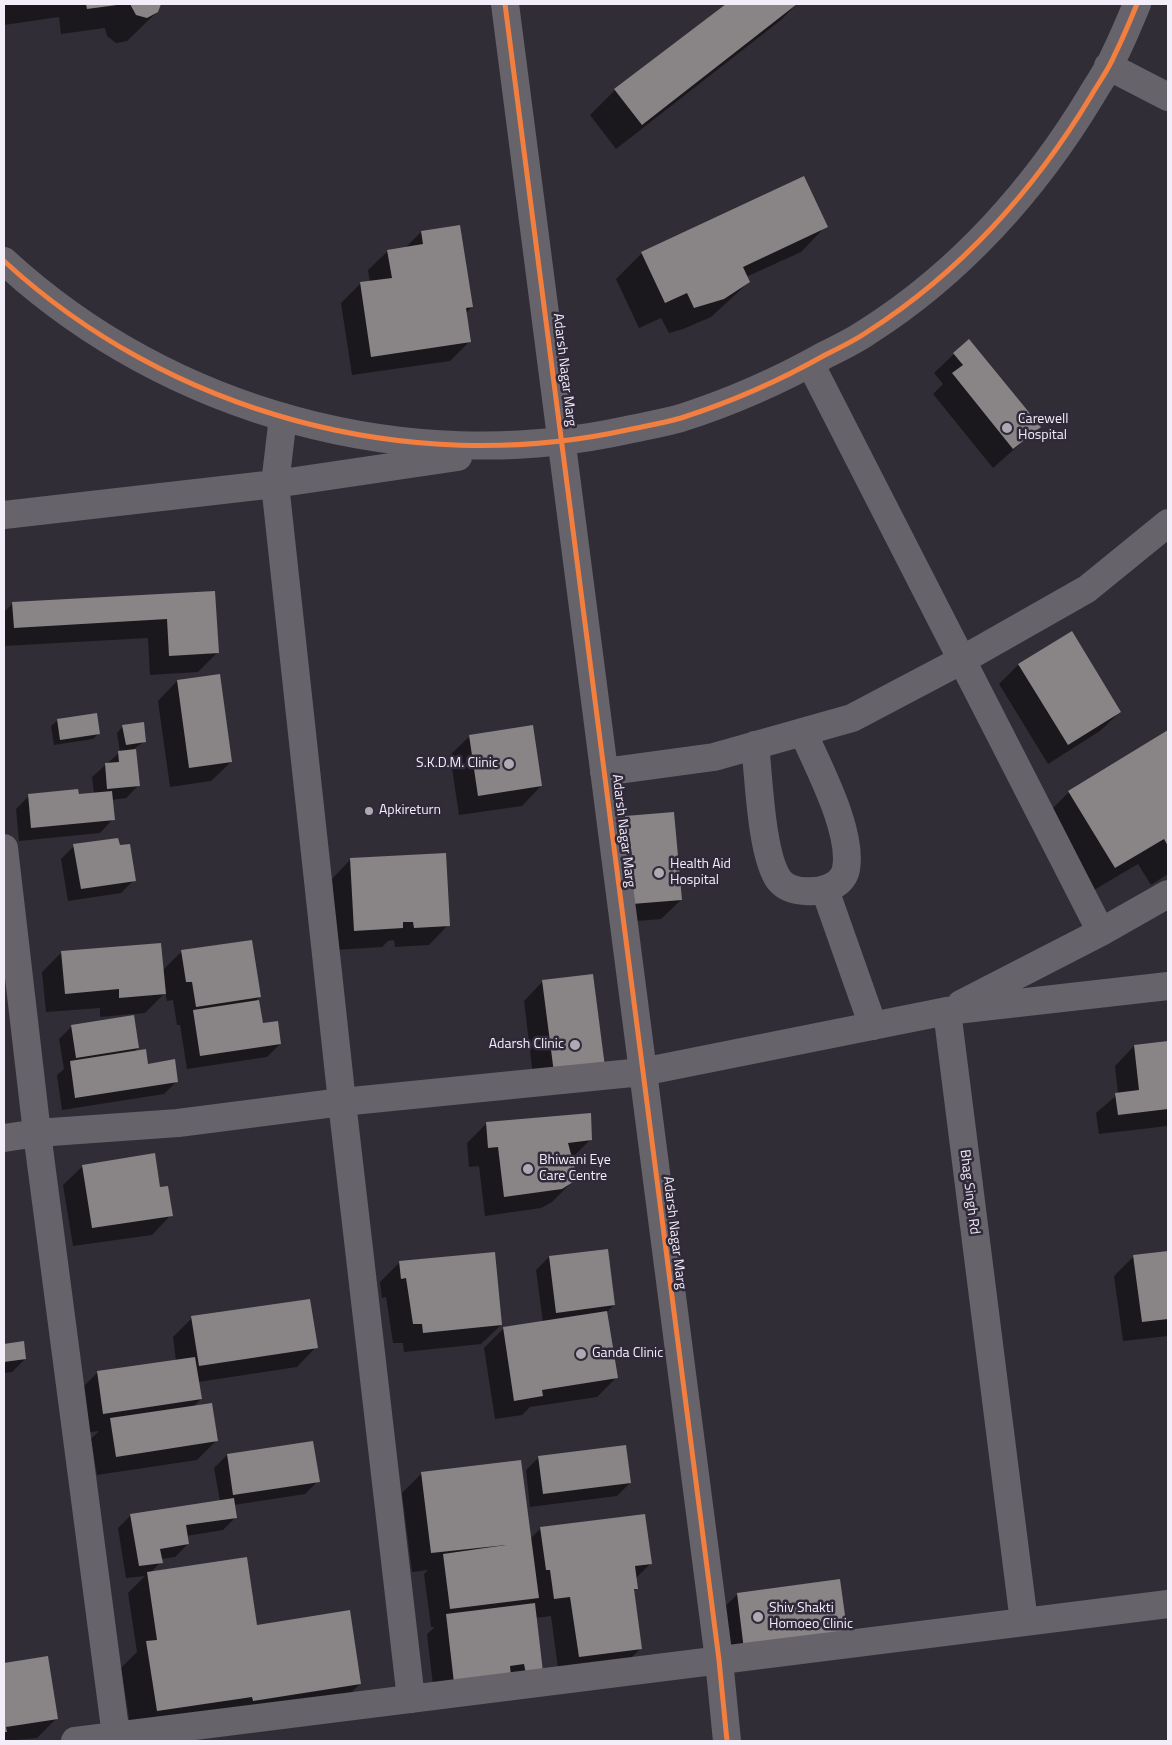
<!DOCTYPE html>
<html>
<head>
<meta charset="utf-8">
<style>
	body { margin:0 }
	#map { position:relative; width:1172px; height:1745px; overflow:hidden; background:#312d36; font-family:"Titillium Web",sans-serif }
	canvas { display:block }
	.frame { position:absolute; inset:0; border:5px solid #f2edf8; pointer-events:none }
</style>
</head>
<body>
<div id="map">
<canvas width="1172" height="1745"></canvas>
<div class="frame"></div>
</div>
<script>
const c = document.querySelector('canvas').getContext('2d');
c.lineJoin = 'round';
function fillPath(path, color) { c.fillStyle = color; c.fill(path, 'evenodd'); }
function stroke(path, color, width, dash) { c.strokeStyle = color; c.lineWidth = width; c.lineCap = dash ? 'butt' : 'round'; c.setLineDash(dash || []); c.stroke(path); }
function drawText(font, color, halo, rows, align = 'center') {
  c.font = font + ' "Titillium Web",sans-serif'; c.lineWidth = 5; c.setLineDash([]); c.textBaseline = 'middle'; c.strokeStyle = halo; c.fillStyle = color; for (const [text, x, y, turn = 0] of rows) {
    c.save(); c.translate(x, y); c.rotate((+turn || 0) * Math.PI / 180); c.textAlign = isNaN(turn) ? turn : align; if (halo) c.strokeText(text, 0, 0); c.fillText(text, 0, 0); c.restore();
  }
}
fillPath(new Path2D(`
	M4 4H159L157 12 127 41 116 43 107 36 105 28 61 34 59 17 4 25Z
	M728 4H797L781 20 616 149 590 115 615 90Z
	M826 226 801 252 746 277 749 282 711 317 683 329 669 333 661 318 639 328 616 279 642 253Z
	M421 232 472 307 466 313 470 341 450 361 352 375 341 303 361 283 370 282 368 270 388 251 405 248Z
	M954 354 1039 427 993 468 933 394 943 384 934 373Z
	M214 592 217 653 198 672 150 675 148 638 4 646V612L13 603Z
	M1018 665 1120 712 1100 731 1048 764 999 684Z
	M177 681 231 762 211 781 170 787 158 701Z
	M58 720 99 733 93 739 54 745 51 726Z
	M123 726 145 741 135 748 139 785 126 798 111 800 113 819 100 833 19 841 16 809 29 796 94 794 92 777 120 752 117 733Z
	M1168 732V874L1151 885 1138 864 1089 893 1044 817 1069 792Z
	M470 736 541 786 522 806 459 815 450 755Z
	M625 817 681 900 661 919 613 923 606 837Z
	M74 846 134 880 121 893 68 901 61 859Z
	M351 859 448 925 429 945 395 947 394 940 388 941 382 947 335 950 332 879Z
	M182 951 260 996 255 1002 262 1025 280 1044 267 1057 187 1069 180 1025H177L173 1000 167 1001 165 993 145 1013 100 1017V1008L46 1012 42 972 62 952 163 970Z
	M543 981 604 1066 535 1092 524 1001Z
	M72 1026 138 1048 133 1053 147 1065 177 1081 164 1094 62 1110 57 1075 64 1069 59 1039Z
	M1168 1042V1126L1099 1134 1096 1113 1118 1094 1115 1066 1134 1046Z
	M487 1123 591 1139 571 1159 572 1182 552 1202 541 1208 485 1216 479 1166 469 1167 467 1143Z
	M83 1166 159 1189 171 1215 152 1235 73 1246 63 1185Z
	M1168 1252V1336L1123 1341 1114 1276 1134 1256Z
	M549 1257 614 1305 606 1313 617 1377 597 1397 530 1407 522 1415 495 1419 484 1348 503 1329 543 1322 536 1270Z
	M400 1262 501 1325 481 1344 404 1352 403 1343H393L386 1297 382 1298 380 1282Z
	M192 1318 316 1347 297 1367 198 1382 201 1399 193 1407 217 1440 197 1460 97 1475 91 1439 99 1431 84 1433 78 1392 97 1373 176 1361 173 1337Z
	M23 1343 25 1359 12 1372 4 1373V1345Z
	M227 1455 318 1481 305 1494 234 1505 236 1517 223 1530 186 1536 188 1544 175 1557 161 1559V1562L150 1573 360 1684 334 1709 132 1736 121 1668 137 1652 128 1593 145 1576 126 1578 118 1528 131 1515 220 1501 214 1468Z
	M539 1457 630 1483 617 1496 530 1507 526 1470Z
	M422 1473 530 1539 541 1528 650 1564 635 1579 636 1588 633 1592 641 1648 621 1668 559 1676 551 1616 535 1618 542 1672 435 1702 427 1634 435 1627H431L424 1574 428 1570 412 1572 402 1493Z
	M839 1581 725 1669 718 1613 738 1594Z
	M47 1658 56 1719 37 1738 4 1741V1664Z`), '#0007');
fillPath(new Path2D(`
	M86 4H117V5L87 9Z
	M130 4H161L158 12 147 18 136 15Z
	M726 4H797L642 125 614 89Z
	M804 176 828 227 743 267 750 282 724 299 694 308 687 293 665 303 641 252Z
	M460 225 473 307 466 308 471 342 371 357 360 282 392 278 387 250 423 244 421 231Z
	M969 339 1041 427 1013 449 952 373 963 365 953 353Z
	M215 591 219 653 169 656 167 619 14 628 12 602Z
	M1072 631 1121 712 1068 745 1018 664Z
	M220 674 232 762 189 768 177 680Z
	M97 713 100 734 60 740 57 719Z
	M144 722 146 742 126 745 122 725Z
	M533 725 542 786 478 796 469 735Z
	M1168 730V846L1164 839 1115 868 1068 791Z
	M136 749 140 786 107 789 105 763 119 762 118 751Z
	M78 789 79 794 112 791 115 820 31 828 28 794Z
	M674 812 682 900 632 904 625 816Z
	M118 838 120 845 130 844 136 881 81 889 73 844Z
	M446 853 450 926 414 928 413 922H403V928L354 931 350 858Z
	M252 940 261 997 196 1007 192 982H186L181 950Z
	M161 943 166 994 119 998V989L65 994 61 951Z
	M593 974 605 1067 554 1073 542 980Z
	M259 1000 263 1023 278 1021 281 1044 200 1056 193 1010Z
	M134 1015 139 1048 76 1058 71 1025Z
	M1168 1041V1109L1118 1115 1115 1093 1139 1090 1134 1045Z
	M146 1049 148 1064 175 1059 178 1082 75 1098 70 1061Z
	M591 1113 592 1140 568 1143 576 1173 573 1182 562 1189 504 1197 498 1147 488 1148 486 1122Z
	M155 1153 160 1187 168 1186 173 1216 92 1228 82 1165Z
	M608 1249 615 1305 556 1313 549 1256Z
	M1168 1251V1319L1142 1322 1133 1255Z
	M495 1252 502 1325 423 1333 422 1324H413L406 1278 401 1279 399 1261Z
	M310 1299 318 1348 199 1366 191 1316Z
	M607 1311 618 1378 542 1390 543 1396 514 1401 503 1327Z
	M24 1341 26 1359 4 1362V1344Z
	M195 1357 202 1399 103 1414 97 1371Z
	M212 1403 218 1441 116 1457 110 1418Z
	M313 1441 320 1482 233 1495 227 1454Z
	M626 1445 631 1483 543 1494 538 1456Z
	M521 1460 539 1598 450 1609 443 1554 506 1545 431 1553 421 1472Z
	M234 1498 237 1518 186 1525 189 1544 160 1549 163 1563 139 1566 130 1514Z
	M645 1514 652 1564 635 1566 638 1589H634L642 1649 579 1657 570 1597 554 1599 550 1570H546L540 1527Z
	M247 1557 257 1625 350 1610 361 1684 253 1701 252 1697 157 1711 146 1641 157 1640 147 1572Z
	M840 1579 848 1637 744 1650 737 1593Z
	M535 1603 543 1672 526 1674 524 1664 510 1666 511 1676 454 1683 446 1614Z
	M48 1656 58 1719 6 1727 7 1732H4V1663Z`), '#898485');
stroke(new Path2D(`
	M505 4 719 1660 727 1741
	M1108 66 1168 97
	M4 261C169 413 408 478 627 430 645 426 664 423 681 418 731 402 779 381 825 355 839 348 854 341 867 332 960 273 1035 189 1091 96 1099 82 1109 69 1115 54 1123 38 1130 21 1137 4
	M810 363 1101 932
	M283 417 275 484 342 1102 411 1699
	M4 515 275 484 458 457
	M755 745C759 778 761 855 779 880 788 891 801 892 814 891 827 890 843 884 846 869 853 831 818 767 803 732
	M604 772 714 757 852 718 962 660 1087 589 1168 523
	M4 848 37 1133 116 1736
	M825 890 873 1026
	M961 1004 1101 932 1168 894
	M947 1011 1024 1622
	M4 1138 37 1133 178 1123 342 1102 642 1072 947 1011 1168 986
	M75 1741 1168 1604`), '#66636a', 28);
stroke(new Path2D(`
	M505 4 719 1660 727 1741
	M4 261C169 413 408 478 627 430 645 426 664 423 681 418 731 402 779 381 825 355 839 348 854 341 867 332 960 273 1035 189 1091 96 1099 82 1109 69 1115 54 1123 38 1130 21 1137 4`), '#f27e40', 5);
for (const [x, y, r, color] of [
	[1007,428,6,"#aeaab4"],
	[509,764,6,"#aeaab4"],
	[369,811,5,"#aeaab4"],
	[659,873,6,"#aeaab4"],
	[575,1045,6,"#aeaab4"],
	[528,1169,6,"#aeaab4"],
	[581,1354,6,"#aeaab4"],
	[758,1617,6,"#aeaab4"]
]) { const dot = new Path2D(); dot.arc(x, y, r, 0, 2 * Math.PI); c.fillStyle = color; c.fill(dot); stroke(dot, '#30293a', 2); }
drawText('14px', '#f2edf8', '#30293a', [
	["Adarsh Nagar Marg",564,370,83],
	["Adarsh Nagar Marg",623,831,83],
	["Bhag Singh Rd",969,1192,83],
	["Adarsh Nagar Marg",674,1233,83]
]);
drawText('14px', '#f2edf8', '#30293a', [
	["Carewell",1018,420],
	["Hospital",1018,436],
	["S.K.D.M. Clinic",498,764,"right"],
	["Apkireturn",379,811],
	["Health Aid",670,865],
	["Hospital",670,881],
	["Adarsh Clinic",564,1045,"right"],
	["Bhiwani Eye",539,1161],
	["Care Centre",539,1177],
	["Ganda Clinic",592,1354],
	["Shiv Shakti",769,1609],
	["Homoeo Clinic",769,1625]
], 'left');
</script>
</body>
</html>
